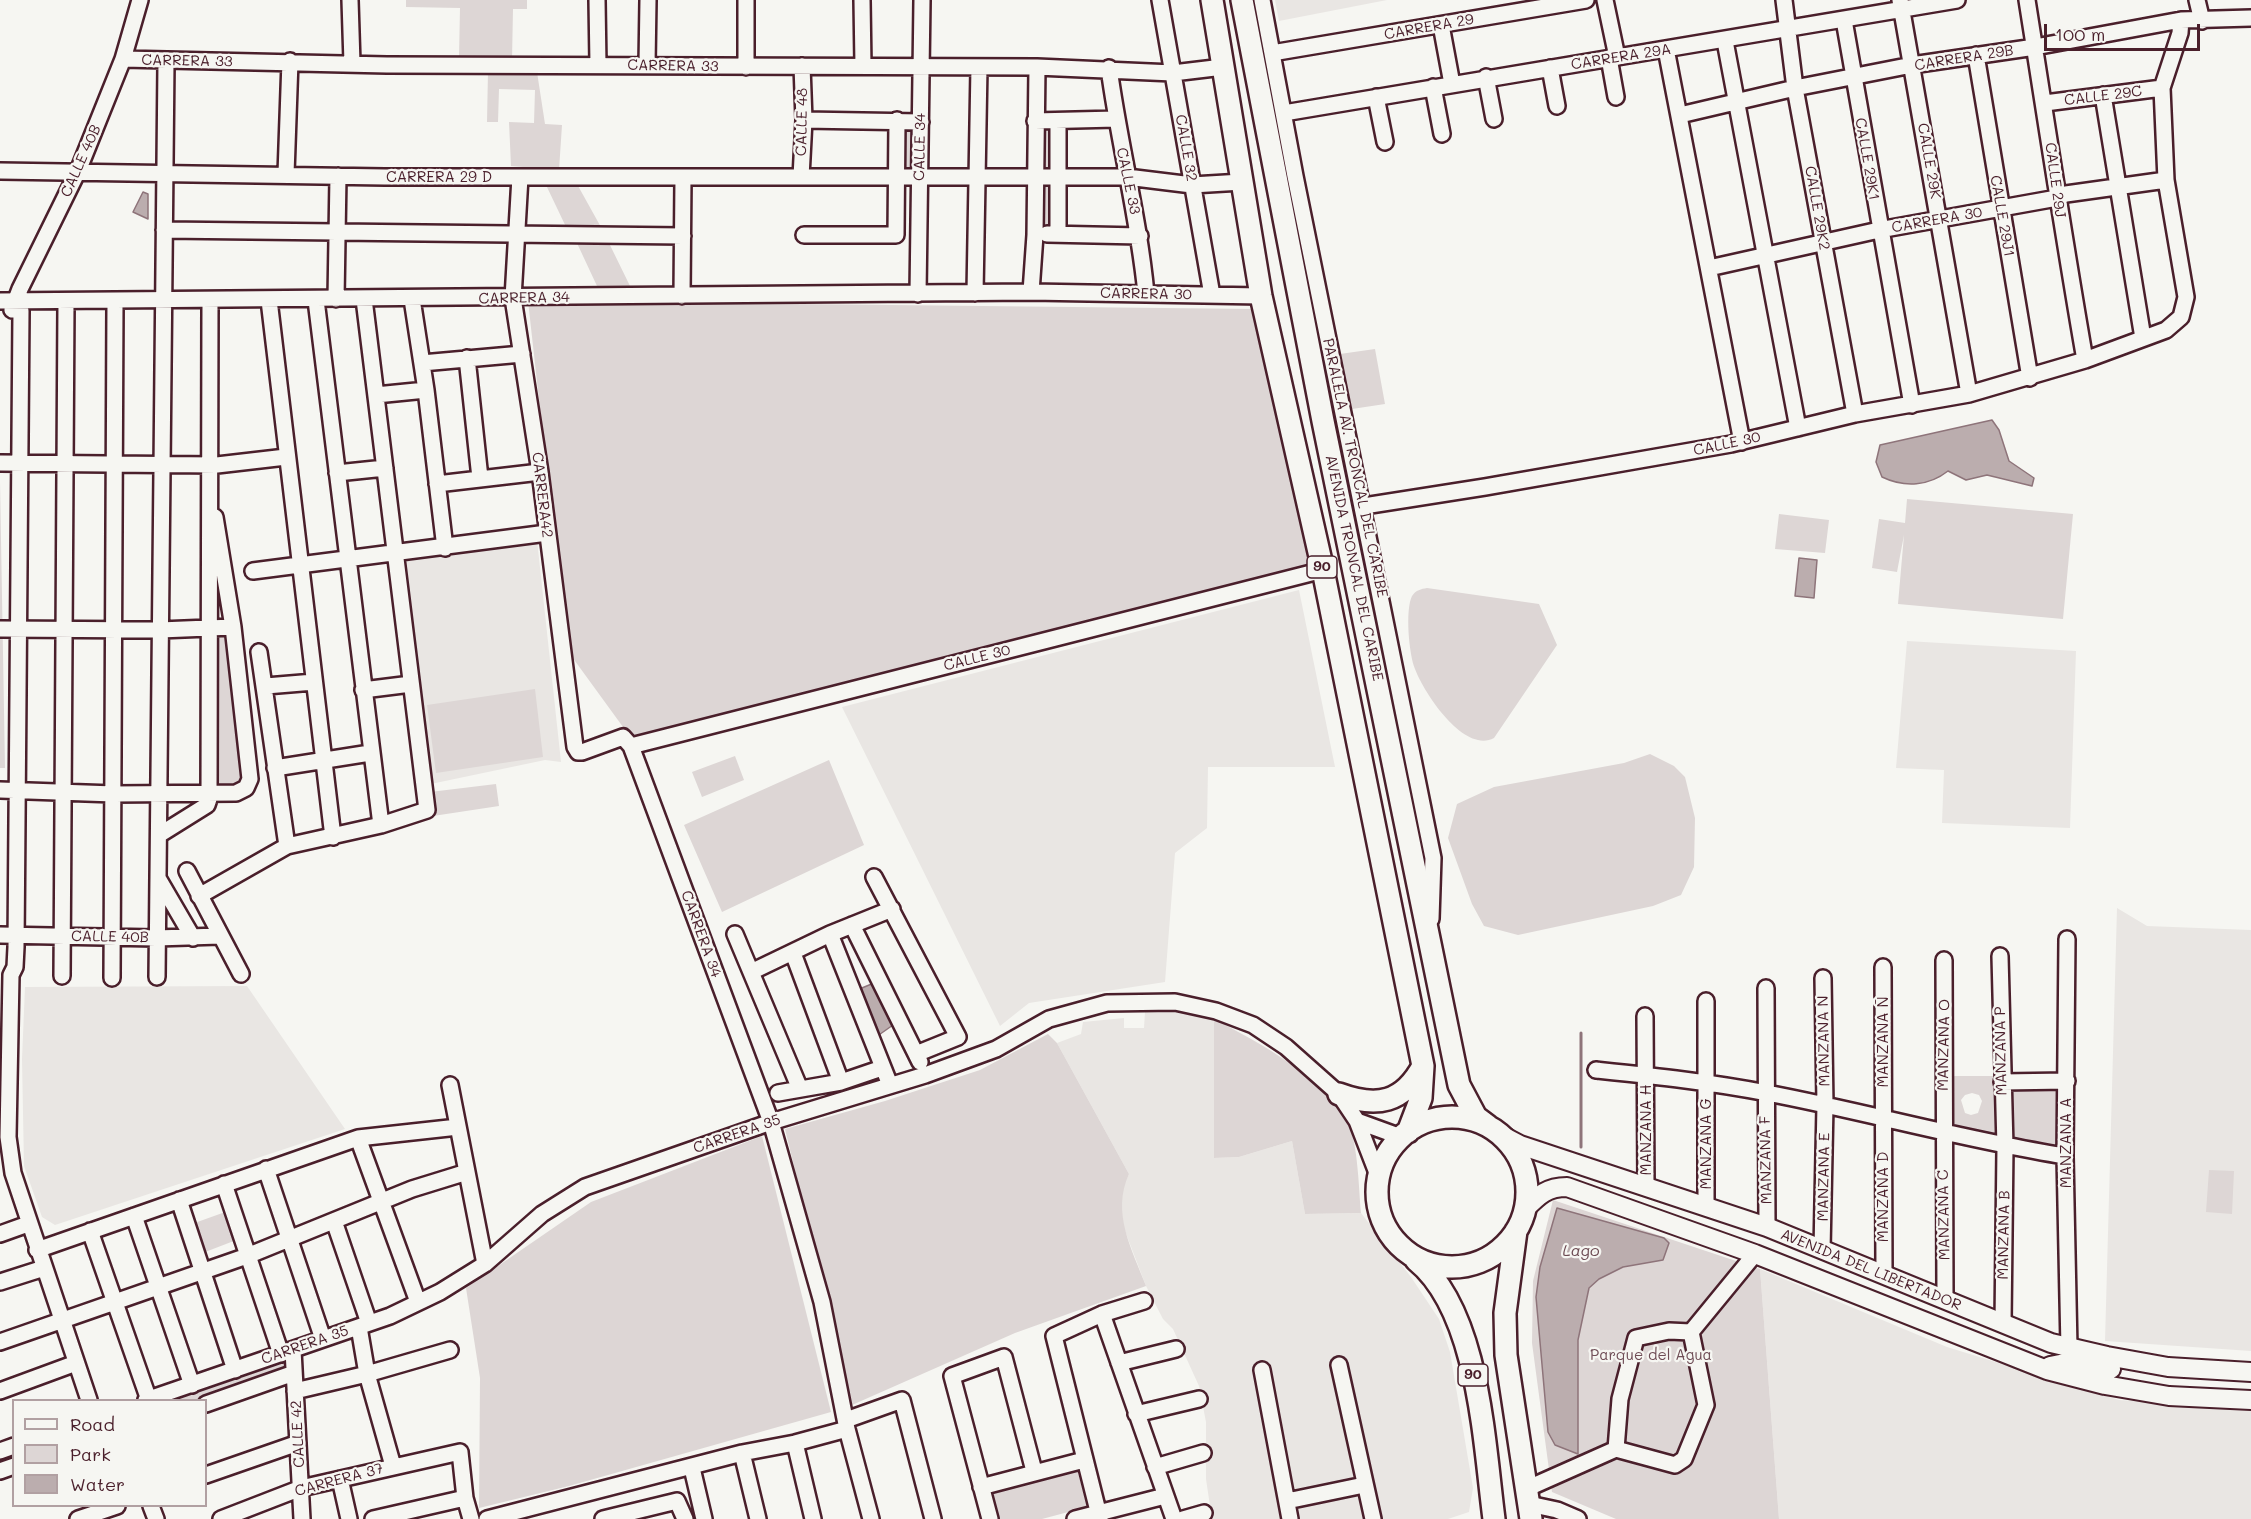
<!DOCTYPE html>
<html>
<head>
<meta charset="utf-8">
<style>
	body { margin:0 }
	#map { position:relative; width:2251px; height:1519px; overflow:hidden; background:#f6f6f2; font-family:Mali,sans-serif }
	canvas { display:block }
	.legend { position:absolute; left:12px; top:1399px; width:195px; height:108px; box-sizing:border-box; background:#f6f6f2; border:2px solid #b1a0a2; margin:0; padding:8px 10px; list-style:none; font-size:18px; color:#4a1f2b }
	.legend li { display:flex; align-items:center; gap:12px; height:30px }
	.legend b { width:30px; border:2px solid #b1a0a2 }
	.scale { position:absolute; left:2044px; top:24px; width:156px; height:27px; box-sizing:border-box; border:3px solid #4a1f2b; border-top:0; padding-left:8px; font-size:18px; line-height:21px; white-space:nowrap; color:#4a1f2b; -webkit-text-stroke:4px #f6f6f2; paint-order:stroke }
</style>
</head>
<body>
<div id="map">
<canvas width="2251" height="1519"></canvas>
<ul class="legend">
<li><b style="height:8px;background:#f6f6f2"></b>Road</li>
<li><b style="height:16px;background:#ddd6d5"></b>Park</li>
<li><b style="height:16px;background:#bbadae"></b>Water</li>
</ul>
<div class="scale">100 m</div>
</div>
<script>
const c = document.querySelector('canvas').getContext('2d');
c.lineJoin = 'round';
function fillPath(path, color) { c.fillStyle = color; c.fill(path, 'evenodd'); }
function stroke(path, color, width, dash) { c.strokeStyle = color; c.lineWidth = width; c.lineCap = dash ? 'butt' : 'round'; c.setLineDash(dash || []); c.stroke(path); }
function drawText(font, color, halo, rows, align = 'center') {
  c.font = font + ' Mali,sans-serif'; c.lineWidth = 4.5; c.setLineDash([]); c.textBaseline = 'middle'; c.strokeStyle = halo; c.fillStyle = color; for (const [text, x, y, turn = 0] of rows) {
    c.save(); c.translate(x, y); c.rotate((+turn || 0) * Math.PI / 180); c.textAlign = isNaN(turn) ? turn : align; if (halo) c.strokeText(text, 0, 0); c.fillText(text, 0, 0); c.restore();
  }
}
fillPath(new Path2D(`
	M1275 0H1387L1279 21Z
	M537 540 561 762 545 760 426 785 395 556Z
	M1299 590 1335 767H1208L1207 828 1175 853 1165 982 1029 1003 1000 1026 842 707Z
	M1907 641 2076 651 2070 828 1942 823 1944 770 1896 768Z
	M2117 908 2147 926 2251 930V1351L2105 1341Z
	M247 986 345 1129 55 1225 42 1217 24 1166 22 1059 25 987Z
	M1177 1010 1214 1019V1158L1239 1157 1292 1141 1305 1214 1361 1213 1411 1277 1439 1319 1450 1352 1473 1488 1469 1512 1448 1519H1208L1210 1506 1206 1479V1422L1199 1386 1173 1329 1163 1319 1146 1286 1120 1218 1122 1189 1129 1174 1057 1043 1081 1034 1083 1022 1124 1018V1028H1144L1145 1012Z
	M1760 1269 1947 1347 2119 1400 2251 1410V1519H1779Z`), '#e9e6e3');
fillPath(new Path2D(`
	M406 0H527V9H513L512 60 459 58 460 8 406 7Z
	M488 71 537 72 545 124 562 125 559 170 511 166 509 122 534 123 535 90 499 89 498 122H487Z
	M1038 123 1056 124V173H1037Z
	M900 124 917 125 915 172 899 171Z
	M1039 181H1054L1053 231 1036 230Z
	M577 184 602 229H567L546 185Z
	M576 241H608L630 286H597Z
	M528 301 1255 309 1311 567 631 738 567 650Z
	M1375 349 1385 404 1352 409 1340 354Z
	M0 482 5 768H0Z
	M1907 499 2073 514 2063 619 1898 604 1904 535 1897 572 1872 568 1879 519 1905 523Z
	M1779 514 1829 520 1825 553 1775 549Z
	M1427 588 1539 604 1557 645 1494 738C1464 754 1424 693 1415 669 1409 654 1405 610 1412 596 1416 590 1421 589 1427 588Z
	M218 633H228L246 781 238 788 215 785Z
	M535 689 543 757 436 773 427 705Z
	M1650 754 1674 766 1685 777 1695 818 1694 867 1681 895 1653 906 1518 935 1484 926 1472 904 1448 838 1457 804 1494 787 1624 763Z
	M735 756 744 780 702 797 692 772Z
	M829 760 864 845 722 912 684 825Z
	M496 784 499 806 433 816 430 792Z
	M1214 1019C1258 1042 1328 1079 1349 1126 1358 1145 1359 1191 1361 1213L1305 1214 1292 1141 1239 1157 1214 1158Z
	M1048 1034 1057 1043 1129 1174C1111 1213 1132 1249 1146 1286L1015 1333 852 1405 785 1129 885 1101 980 1070Z
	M1947 1076H1998V1140L1946 1125ZM1972 1093 1979 1095 1982 1101 1978 1113 1971 1115 1965 1113 1961 1100 1965 1095Z
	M2007 1084 2056 1085 2057 1150 2008 1144Z
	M762 1136 831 1412 569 1486 479 1508 480 1378 466 1288 591 1202Z
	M2209 1170 2234 1171 2232 1214 2206 1212Z
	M1553 1200 1760 1269 1779 1519H1616L1552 1492 1532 1343 1533 1281Z
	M228 1211 239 1239 200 1254 189 1225Z
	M286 1355 288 1374 206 1400H153Z
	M1077 1468 1087 1507 1042 1519H992L985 1493Z`), '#ddd6d5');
const water = new Path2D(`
	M143 192 148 194V219L133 212Z
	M1992 420 1999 430 2009 461 2034 478 2032 486 1987 475 1966 480 1948 471C1929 486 1905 488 1882 477L1876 462 1880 445Z
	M1799 558 1817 560 1814 598 1795 596Z
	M874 983 893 1025 876 1037 857 990Z
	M1557 1208 1664 1238 1669 1243 1663 1260 1623 1267 1599 1279 1589 1288 1578 1340V1454L1555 1445 1548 1432 1536 1297 1540 1267Z`);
fillPath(water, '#bbadae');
stroke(water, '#8e747a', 1.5);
stroke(new Path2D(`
	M1581 1147V1033`), '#8e747a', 3);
const minor = new Path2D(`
	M350 0 352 63
	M597 0 598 65
	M862 0 863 66
	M1160 0 1212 295
	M1262 0 1295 176 1433 858 1431 919
	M1605 0 1617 57
	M1784 0 1795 88 1855 414
	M1900 0 1969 394
	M2027 0C2046 120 2064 240 2085 360
	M2197 0 2202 21
	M1844 20 1912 405
	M1441 25 1452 84
	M1725 41 1798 428
	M1666 49 1742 442
	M1272 53 1586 0
	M1976 55 2030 378
	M1609 58 1616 97
	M123 59 387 65 1037 67 1173 73 1223 67
	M647 65 648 0
	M746 67V0
	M1109 68C1119 144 1139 218 1146 294
	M1550 68 1557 106
	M1486 77 1494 119
	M1433 87 1442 134
	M2103 95 2143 338
	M1376 97 1385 142
	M2045 103 2162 88
	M1284 113 1957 0
	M1680 115 1795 88 1912 65 2035 47 2181 20 2251 18
	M804 120 921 122
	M1035 121 1116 119
	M1058 121V234
	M0 171 385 177H1127L1192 185 1242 182
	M286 174 290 61
	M520 177 513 298 540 472 575 747 578 752H582L623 737 631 746 771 1122 822 1302 847 1429 871 1519
	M801 177 804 120 802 66
	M164 230 683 236
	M1047 234 1140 236
	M804 235H896L897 120
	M1709 268 1879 230 2057 198 2066 194 2166 180
	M1031 292 1035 235 1037 67
	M975 293 979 67
	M918 294 922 0
	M682 296 683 177
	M336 299 338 176
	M412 299 426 390 445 548
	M269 300 333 837
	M316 300 381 825
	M0 301 1031 292 1261 296
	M16 302 21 311 16 947 15 967 11 975 8 1137 13 1173 89 1400
	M12 310 20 289 78 171 123 59 140 0
	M467 358 480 478
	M422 363 522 354
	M376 395 426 390
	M0 463 217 465 286 457
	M337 473 385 468
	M437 484 540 472
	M1364 506 1485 487 1731 444 1855 414 1969 394 2085 360 2166 330 2181 317 2186 297 2166 180 2162 88 2180 33 2181 20
	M253 571 547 533
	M0 629 160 630 233 627
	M259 652 287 846
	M266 686 314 682
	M363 690 411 684
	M631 746 1323 570
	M275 768 370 753
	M0 790 114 794 236 793 246 788 250 779 233 627 215 517
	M159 835 207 805 209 799 210 301
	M187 871 241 974
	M874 877 958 1037 916 1054
	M158 878 193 938
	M199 896 287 846 381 825 427 810 364 299
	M852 925 920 1062
	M735 934 800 1089
	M830 934 890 1085
	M0 935 156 938 220 936
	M2067 939 2065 1156 2069 1348
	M793 953 841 1082
	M2000 956 2005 1147 2003 1323
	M1944 960 1945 1299
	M1883 967 1884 1275
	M751 972 830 934 892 909
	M62 976 66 302
	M157 977 166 62
	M112 978 115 302
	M1766 988 1767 1227
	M1706 1001V1205
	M1645 1016 1646 1185
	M1596 1070C1653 1076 1711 1082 1767 1093 1867 1112 1965 1140 2065 1156
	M2002 1082 2067 1081
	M450 1085 485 1264
	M778 1093 841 1082 882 1068
	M1357 1121 1401 1137
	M358 1138 418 1302
	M266 1169 323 1339
	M224 1184 281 1354
	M179 1200 235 1370
	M134 1216 192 1385
	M334 1221 369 1323
	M90 1231 149 1400
	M0 1234 28 1224
	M37 1250 358 1138 458 1127
	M1822 1250 1825 1105 1823 978
	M0 1282 44 1268
	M1102 1314 1174 1519
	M359 1327 367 1374 393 1466
	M0 1342 247 1256 412 1189 467 1172
	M293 1350 302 1519
	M1119 1363 1176 1349
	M1339 1365 1373 1519
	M1262 1370 1290 1519
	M0 1391 76 1363
	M295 1391 367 1374 450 1350
	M146 1400 390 1316 440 1292 485 1264 542 1214 585 1187 771 1122 925 1075 996 1049 1049 1019 1107 1003 1175 1002 1216 1011 1253 1025 1286 1047 1339 1094 1357 1121 1379 1178
	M206 1404 294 1373
	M1136 1414 1199 1399
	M846 1420 902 1400 933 1519
	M795 1443 813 1519
	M1616 1449 1675 1465 1684 1459 1706 1405 1691 1332
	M0 1451 14 1446
	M742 1453 758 1519
	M1155 1467 1203 1453
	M692 1468 704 1519
	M0 1471 14 1466
	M206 1475 298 1443
	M340 1479 349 1519
	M981 1487 1084 1460
	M1526 1489 1616 1449 1620 1399 1636 1338 1669 1331 1691 1332 1755 1254
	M1287 1501 1364 1485
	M1529 1504 1557 1510 1578 1519
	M151 1506 156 1519
	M78 1519 117 1506
	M221 1519 301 1488 460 1452 465 1498 471 1519
	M373 1519 465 1498
	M487 1519 742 1453 795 1443 847 1429
	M603 1519 677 1501 685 1519
	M990 1519 952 1376 1004 1357 1034 1471
	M1075 1519 1165 1496
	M1100 1519 1054 1336 1102 1314 1144 1301
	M1183 1519 1204 1513`);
const major = new Path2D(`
	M1499 1134 1520 1145 1767 1227 2051 1343 2107 1356 2168 1367 2251 1372
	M1525 1209C1539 1195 1547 1187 1567 1187L1755 1254 2047 1370 2105 1385 2169 1396 2251 1400
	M2047 1370 2050 1366 2070 1362 2111 1369`);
const highway = new Path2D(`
	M1212 0 1261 296 1323 570 1423 1066 1421 1098 1408 1132
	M1242 0 1323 421 1459 1085 1476 1117 1488 1126
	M1339 1094C1377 1108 1403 1103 1423 1066
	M1377 1192a75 75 0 1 1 150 0a75 75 0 1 1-150 0Z
	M1516 1231 1505 1313 1506 1355 1531 1519
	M1416 1260C1479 1311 1484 1443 1494 1519`);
stroke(minor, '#4a1f2b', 20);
stroke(major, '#4a1f2b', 22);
stroke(highway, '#4a1f2b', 26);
stroke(minor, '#f6f6f2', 15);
stroke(major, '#f6f6f2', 18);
stroke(highway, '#f6f6f2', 21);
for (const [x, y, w] of [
	[1322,567,30],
	[1473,1375,30]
]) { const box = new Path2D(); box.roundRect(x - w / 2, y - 11, w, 22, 4.5); c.fillStyle = '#f6f6f2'; c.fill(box); stroke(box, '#4a1f2b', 1.5); }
drawText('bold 14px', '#4a1f2b', null, [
	["90",1322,567],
	["90",1473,1375]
]);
drawText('15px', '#4a1f2b', '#f6f6f2', [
	["CARRERA 29",1429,27,-10],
	["CARRERA 29A",1621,57,-9],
	["CARRERA 29B",1964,58,-9],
	["CARRERA 33",187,61,1],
	["CARRERA 33",673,66,1],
	["CALLE 29C",2103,96,-7],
	["CALLE 48",802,122,-89],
	["CALLE 34",920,147,-89],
	["CALLE 32",1186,148,80],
	["CALLE 29K1",1867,159,80],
	["CALLE 40B",81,161,-66],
	["CALLE 29K",1929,161,80],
	["CARRERA 29 D",439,177],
	["CALLE 29J",2055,180,82],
	["CALLE 33",1128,181,78],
	["CALLE 29K2",1817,208,80],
	["CALLE 29J1",2002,216,80],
	["CARRERA 30",1937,220,-10],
	["CARRERA 30",1146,294,1],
	["CARRERA 34",524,298,-1],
	["CALLE 30",1727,444,-12],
	["PARALELA AV. TRONCAL DEL CARIBE",1355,468,78],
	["CARRERA42",542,495,83],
	["AVENIDA TRONCAL DEL CARIBE",1354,568,78],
	["CALLE 30",977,658,-14],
	["CARRERA 34",701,934,70],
	["CALLE 40B",110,937,1],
	["MANZANA N",1824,1041,-91],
	["MANZANA Ñ",1883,1042,-90],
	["MANZANA O",1944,1045,-89],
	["MANZANA P",2001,1051,-91],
	["MANZANA H",1646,1130,-90],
	["CARRERA 35",737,1134,-19],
	["MANZANA A",2066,1143,-90],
	["MANZANA G",1706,1144,-90],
	["MANZANA F",1766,1160,-91],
	["MANZANA E",1824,1177,-89],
	["MANZANA D",1883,1197,-90],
	["MANZANA C",1944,1215,-91],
	["MANZANA B",2004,1235,-89],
	["AVENIDA DEL LIBERTADOR",1871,1270,22],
	["CARRERA 35",305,1345,-19],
	["CALLE 42",298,1434,-93],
	["CARRERA 37",339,1480,-15]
]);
drawText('15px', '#6f4d56', '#f6f6f2', [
	["Parque del Agua",1651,1355]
]);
drawText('italic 16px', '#6c4a52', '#f6f6f2', [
	["Lago",1581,1251]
]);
</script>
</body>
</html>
